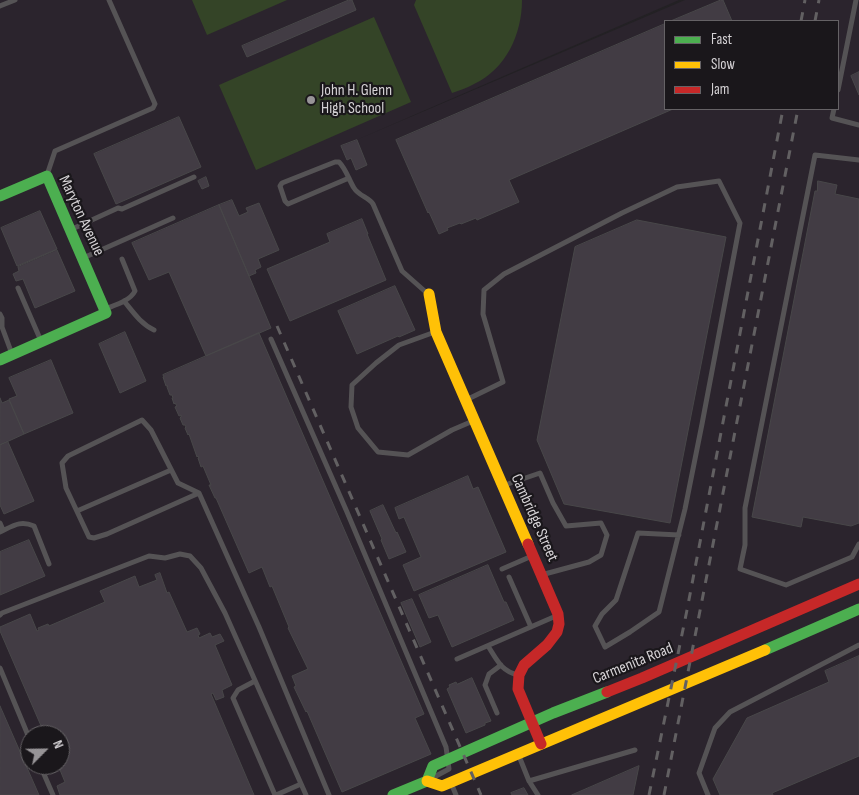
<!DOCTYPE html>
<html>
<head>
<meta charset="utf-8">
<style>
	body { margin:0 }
	#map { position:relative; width:859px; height:795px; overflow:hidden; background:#232124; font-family:"Sofia Sans Condensed",sans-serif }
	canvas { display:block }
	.legend { position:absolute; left:664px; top:20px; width:175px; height:90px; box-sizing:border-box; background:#1a171b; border:1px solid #656265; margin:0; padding:6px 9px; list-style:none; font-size:15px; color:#d5d2d5 }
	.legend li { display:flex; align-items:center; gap:10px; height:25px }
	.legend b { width:25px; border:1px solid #656265 }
	.north { position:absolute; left:20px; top:725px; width:50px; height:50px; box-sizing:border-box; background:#1a171b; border:1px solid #656265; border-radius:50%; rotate:67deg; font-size:14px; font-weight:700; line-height:20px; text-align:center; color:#d5d2d5 }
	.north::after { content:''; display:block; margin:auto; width:18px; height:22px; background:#979497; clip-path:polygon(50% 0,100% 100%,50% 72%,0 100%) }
</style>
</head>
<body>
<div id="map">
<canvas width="859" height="795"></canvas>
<ul class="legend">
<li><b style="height:6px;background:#4caf50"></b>Fast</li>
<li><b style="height:6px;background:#ffc107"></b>Slow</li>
<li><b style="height:6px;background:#c62828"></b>Jam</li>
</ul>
<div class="north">N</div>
</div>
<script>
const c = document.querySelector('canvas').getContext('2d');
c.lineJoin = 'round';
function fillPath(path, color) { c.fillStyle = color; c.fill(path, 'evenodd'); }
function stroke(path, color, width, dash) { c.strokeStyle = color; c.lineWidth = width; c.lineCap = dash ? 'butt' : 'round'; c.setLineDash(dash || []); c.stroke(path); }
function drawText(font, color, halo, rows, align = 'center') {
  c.font = font + ' "Sofia Sans Condensed",sans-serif'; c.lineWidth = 4.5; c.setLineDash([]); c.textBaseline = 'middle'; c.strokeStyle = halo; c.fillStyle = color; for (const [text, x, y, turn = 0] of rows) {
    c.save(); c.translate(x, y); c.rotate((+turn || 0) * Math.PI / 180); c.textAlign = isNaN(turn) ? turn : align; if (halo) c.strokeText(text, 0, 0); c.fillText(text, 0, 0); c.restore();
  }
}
fillPath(new Path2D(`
	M0 0H679L354 141 685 0H859V795H0ZM665 21H838V109H665ZM30 735H60V765H30Z`), '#2b242d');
fillPath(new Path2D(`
	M192 0H287L207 35Z
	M416 0H522C522 34 506 69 474 84 467 88 460 90 452 93L414 5Z
	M374 17 411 102 256 170 219 85Z`), '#344427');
const building = new Path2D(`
	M349 0H352L356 10 247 57 242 46Z
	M721 0H723L732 21H671Z
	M665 24V109H673L509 180 519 202 477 220 476 218 461 224 460 223 447 228 448 230 439 234 429 212 428 213 396 140Z
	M859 72V95L851 76Z
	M179 117 201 167 116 204 94 154Z
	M357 140 367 165 356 170 351 158 347 160 341 146Z
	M206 177 209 186 202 189 198 181Z
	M818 181 837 185 835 194 859 199V523L851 526 803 517 801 527 752 517 815 191H817Z
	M232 200 239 216 248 212 246 208 259 203 279 250 258 259 261 267 255 270 256 273 249 276 219 205Z
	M219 205 271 328 206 356 169 272 149 280 132 243Z
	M40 211 57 249 17 266 1 228Z
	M362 219 368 234H367L386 280 290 321 267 269 330 242 327 234Z
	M637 220 726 237 670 523 564 504 537 440 575 247Z
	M57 250 75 291 35 308 23 279 16 281 13 274 19 271 18 267Z
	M395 286 415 330 399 337 398 336 357 354 338 311Z
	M125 332 146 381 120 393 99 344Z
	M259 333 424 714 415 718 431 754 342 792 307 711 306 712 294 687 296 686 292 676 308 669 288 628 289 627 272 586 270 587 262 567 249 573 216 498H215L209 485H211L203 466 201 467 198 458H199L198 456 197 457 189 434 188 435 185 428 186 427 185 425H183L180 418 181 417V415L179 416 175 407 177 406 175 403 174 404 172 398H173L172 395H170L167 387 168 386H166L163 377H164L163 375Z
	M51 360 73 413 24 434 9 399 17 396 9 378Z
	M0 398 2 403 9 400 24 434 0 445Z
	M8 442 34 501 4 514 0 505V445Z
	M468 476 473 489 478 487 506 552 414 591 403 565 421 557 404 517 399 519 395 508Z
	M383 505 396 533 397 532 406 552 389 559 381 540 382 539 370 511Z
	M29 540 45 576 0 595V552Z
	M488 565 504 602H506L514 620 452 647 438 615 429 618 419 595Z
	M160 573 167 593 169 592 187 632 197 628 200 634 198 635 199 638 210 633 212 637 220 634 224 641 215 645 232 685 222 690 224 697 216 700 213 693 211 694 254 795H60L57 786 65 782 58 765H60V735H45L0 631V627L30 614 37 631 39 630 38 628 48 624 49 626 105 602 100 591 135 576 139 587 157 580 155 575Z
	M412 599 431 642 420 647 401 603Z
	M859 656V756L772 793 773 795H720L713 779 747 718 829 682 825 671Z
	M472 678 491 721 485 723V725L466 733 447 689 450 687 449 685 456 682 457 684Z
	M0 706 39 795H0Z
	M639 766 633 795H572Z
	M524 788 528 795H512L511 793Z`);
fillPath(building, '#423c44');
stroke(building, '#484749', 1);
stroke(new Path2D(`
	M0 6 15 0
	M838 90 856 0
	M834 109 832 118 859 125
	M859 160 815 155 745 508V545L740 569 786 585 852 557 859 544
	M47 175 55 151 153 108 155 104 109 0
	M349 178 288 204 285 201 280 186 282 183 335 162H339C346 169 349 180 354 188 359 196 368 197 373 204L402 271 428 294
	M70 230 118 208 122 209 194 177
	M83 258 173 218
	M18 288 41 341
	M124 301C133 312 141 324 154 330
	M105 309C115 305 130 301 135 291L122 259
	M0 314 2 318V327L12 354
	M435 332 399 345 376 363 352 385 351 407 358 428 378 452 408 455 452 430 473 421
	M271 339 347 512 446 747 449 769 436 776 433 780
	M466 400 503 382 483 314 484 290 504 274 622 213 677 187 719 181 740 223 702 424 685 509 659 612 630 632 605 647 595 626 602 614 616 600 638 533 679 535
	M502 486 540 473 553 503 566 526 601 523 607 535 601 555 589 562 541 575
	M199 493 107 534 94 538 89 537 66 488 62 463 68 456 142 420 151 430 178 483 199 493 259 627 329 795
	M77 511 171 470
	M0 523 3 530
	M0 532C13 526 20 520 34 526L49 564
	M502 569 532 556
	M509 577 531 627
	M0 615 2 613 149 556 165 558 180 554 190 556 201 568 225 613 306 795
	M488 646C497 660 501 671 518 675
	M457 659 556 616
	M0 668 30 740
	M255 681 238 690 233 698 275 795
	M497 713 485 685 489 674 501 665
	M519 756 529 781 538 795
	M40 765 53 795
	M529 781 635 750
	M451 783 456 795
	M276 795 301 784
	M708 795 699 773 715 728 730 712 859 645`), '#555355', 5);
stroke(new Path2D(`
	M0 196 47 176 106 313 0 360
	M765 650 859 609
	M393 795 427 781 433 766 553 713 607 692`), '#4caf50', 11);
stroke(new Path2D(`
	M429 294 436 332 528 544
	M427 781 442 786 765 650`), '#ffc107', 11);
stroke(new Path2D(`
	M528 544 558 614 559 624 557 632 547 645 524 665 519 675 518 689 541 744
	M607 692 642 678 859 584`), '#c62828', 11);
stroke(new Path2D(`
	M801 21 805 0
	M815 21 819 0
	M277 326 481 795
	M649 795 687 610 783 109
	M664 795 798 109`), '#626062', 3, [9, 9]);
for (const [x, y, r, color] of [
	[311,100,5,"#979497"]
]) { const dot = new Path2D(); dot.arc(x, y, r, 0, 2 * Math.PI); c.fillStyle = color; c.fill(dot); stroke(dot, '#1a171b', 2); }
drawText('16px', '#d5d2d5', '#1a171b', [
	["John H. Glenn",321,91],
	["High School",321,109]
], 'left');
drawText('16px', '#d5d2d5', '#1a171b', [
	["Maryton Avenue",81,216,65],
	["Cambridge Street",534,518,66],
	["Carmenita Road",633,664,-22]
]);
</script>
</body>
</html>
